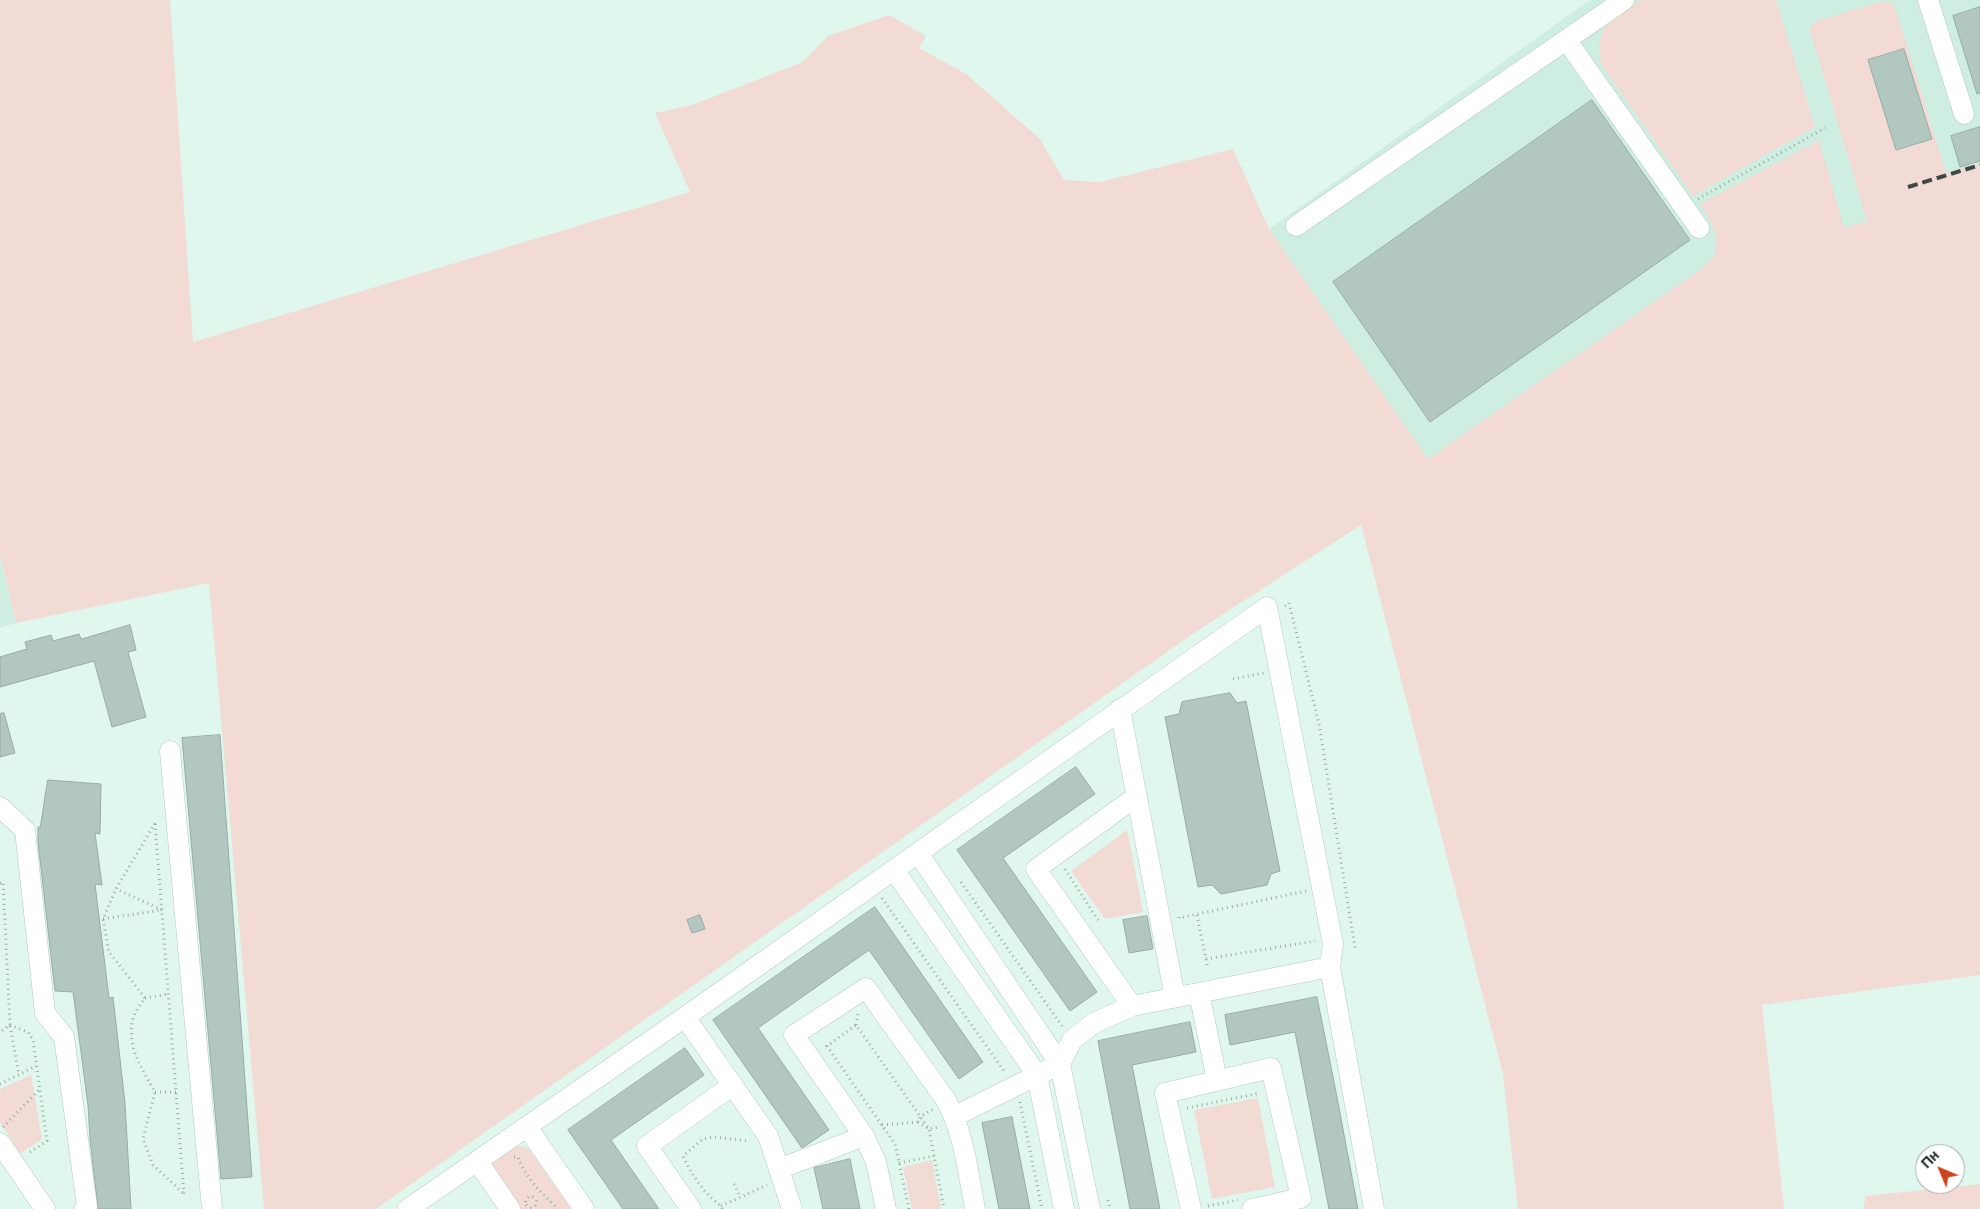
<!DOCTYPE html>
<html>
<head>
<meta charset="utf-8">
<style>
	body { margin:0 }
	#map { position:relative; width:1980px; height:1209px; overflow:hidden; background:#e0f7ee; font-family:"DM Sans",sans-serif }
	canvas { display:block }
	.north { position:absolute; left:1915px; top:1144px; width:50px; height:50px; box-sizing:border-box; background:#fff; border:1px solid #a3a6a5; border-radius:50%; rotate:315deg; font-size:14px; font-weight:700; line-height:20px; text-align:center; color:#19211e }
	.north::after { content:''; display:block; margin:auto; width:18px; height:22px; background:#cc431d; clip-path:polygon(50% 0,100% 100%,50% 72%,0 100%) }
</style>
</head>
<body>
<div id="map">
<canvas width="1980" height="1209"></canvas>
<div class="north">Пн</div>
</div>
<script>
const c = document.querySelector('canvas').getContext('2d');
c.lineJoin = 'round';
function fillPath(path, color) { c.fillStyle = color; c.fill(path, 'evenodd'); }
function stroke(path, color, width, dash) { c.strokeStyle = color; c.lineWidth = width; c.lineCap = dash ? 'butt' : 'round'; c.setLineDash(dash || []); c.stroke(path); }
fillPath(new Path2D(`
	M1590 0H1980V186L1845 229 1436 472 1269 229Z
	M0 556 16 623 0 628Z`), '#ceeee2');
fillPath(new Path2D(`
	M0 0H170L193 342 690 192 655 113 692 105 803 62 828 36 889 15 926 36 919 48 966 74 1040 139 1064 180 1100 182 1233 149 1269 229 1428 459 1704 267C1707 264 1712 259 1714 255 1722 237 1709 218 1700 204L1819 140 1844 228 1867 221 1810 30 1812 25 1817 21 1883 1 1889 2 1895 7 1946 173 1980 163V975L1762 1005 1784 1209H1518L1503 1074 1361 525 1191 635 376 1209H264L209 583 16 623 0 556Z
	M1641 0H1776L1815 127 1693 196 1601 64 1599 41 1607 23Z
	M1127 830 1143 912 1105 919 1071 871Z
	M31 1075 42 1139 20 1154 0 1122V1089Z
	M1258 1098 1275 1187 1212 1199 1194 1110Z
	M512 1145 528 1148 571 1209H514L489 1162Z
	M932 1160 941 1209H912L903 1167Z
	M1980 1184V1209H1863L1866 1196Z`), '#f2dbd5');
const building = new Path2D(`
	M1980 7V93L1977 94 1953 16Z
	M1904 49 1932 139 1896 150 1868 60Z
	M1592 100 1690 240 1430 422 1333 282Z
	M1980 127V161L1960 167 1951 136Z
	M130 625 136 650 128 652 146 717 112 727 94 661 0 687V657L27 649 25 642 51 635 53 641 79 634 81 639Z
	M1230 693 1237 703 1246 701 1280 871 1271 874 1267 885 1221 894 1212 885 1198 887 1165 717 1179 714 1182 702Z
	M4 713 15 753 0 757V714Z
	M220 735 252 1177 221 1179 182 738Z
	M1076 767 1095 794 1003 858 1097 992 1070 1011 957 850Z
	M48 780 101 784 100 834 95 833 102 885 95 884 109 998 113 997 125 1103 131 1209H98L90 1139 88 1105 73 992 55 991 38 842V827H40Z
	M875 907 983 1062 959 1079 869 950 758 1028 829 1130 802 1148 713 1020Z
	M700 915 705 929 692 933 687 920Z
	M1147 916 1153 949 1129 953 1123 920Z
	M1317 997 1336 1092 1358 1209H1329L1295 1032 1230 1045 1225 1015Z
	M1190 1022 1196 1052 1132 1065 1160 1209H1130L1098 1041Z
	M685 1048 704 1075 611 1140 659 1209H623L568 1130Z
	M1012 1117 1030 1209H999L982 1123Z
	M850 1159 860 1209H823L814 1168Z`);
fillPath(building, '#b1c7bf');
stroke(building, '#97aca4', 1);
const minor = new Path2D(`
	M1928 0 1964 114
	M1567 41 1699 228
	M1296 226 1624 0
	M1120 709 1175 997
	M170 751 212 1209
	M0 807 25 830 45 1013 64 1037 87 1206 84 1209
	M918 853 1060 1064 1090 1209
	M894 870 1037 1075 1064 1209
	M1199 993 1217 1080
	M1132 1006 1036 869 1137 796
	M685 1017 768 1136 792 1209
	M955 1116 1060 1064 1072 1040 1094 1023 1132 1006 1330 967
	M527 1127 584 1209
	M0 1143 45 1209
	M478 1162 510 1209
	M779 1169 864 1136
	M408 1209 685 1017 1267 607 1333 944 1330 967 1374 1209
	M691 1209 647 1146 733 1085
	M886 1209 876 1162 864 1136 794 1035 866 988 946 1100C964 1133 968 1172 975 1209
	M1191 1209 1165 1093 1271 1068 1301 1198 1252 1209`);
stroke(minor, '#b4cac2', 21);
stroke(new Path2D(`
	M1698 199 1825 128
	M1285 606 1289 603 1319 724 1355 948
	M1233 679 1264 673
	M155 823 116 889 103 919 109 952 145 998C141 1004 135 1011 133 1018 126 1046 142 1069 155 1092L143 1139 153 1165 184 1194
	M155 824 184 1194
	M1065 869 1098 920
	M961 882 1062 1026
	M0 883 3 882 10 1025 0 1032
	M882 898 1004 1071
	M1197 915 1208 969
	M1179 917V918L1306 891
	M103 919 162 910 116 889
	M1206 959 1315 941
	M145 998 168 994
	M10 1025 28 1032 33 1040 47 1141 27 1154
	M856 1025 858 1013
	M10 1026 19 1075
	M0 1084 36 1066
	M155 1092H176
	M1020 1102 1042 1209
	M1187 1108 1260 1093
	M918 1122 929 1129 939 1127
	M882 1125 918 1122 920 1117 933 1109
	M3 1127 40 1089
	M514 1157H518C525 1178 542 1193 558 1209
	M899 1163 934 1156
	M734 1184 740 1197
	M525.5 1202a5.5 5.5 0 1 1 11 0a5.5 5.5 0 1 1-11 0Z
	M1108 1200 1110 1209
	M721 1206 767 1185
	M1208 1206 1238 1200
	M722 1209 721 1206C703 1192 693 1177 683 1156L703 1139 714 1137 750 1141
	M909 1209 895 1144 827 1046 856 1025 929 1129 944 1209`), '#9aaca5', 3, [1, 4]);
stroke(minor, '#fff', 20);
stroke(new Path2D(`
	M1908 187 1980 165`), '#3d4844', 4, [10, 5]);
</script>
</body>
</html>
